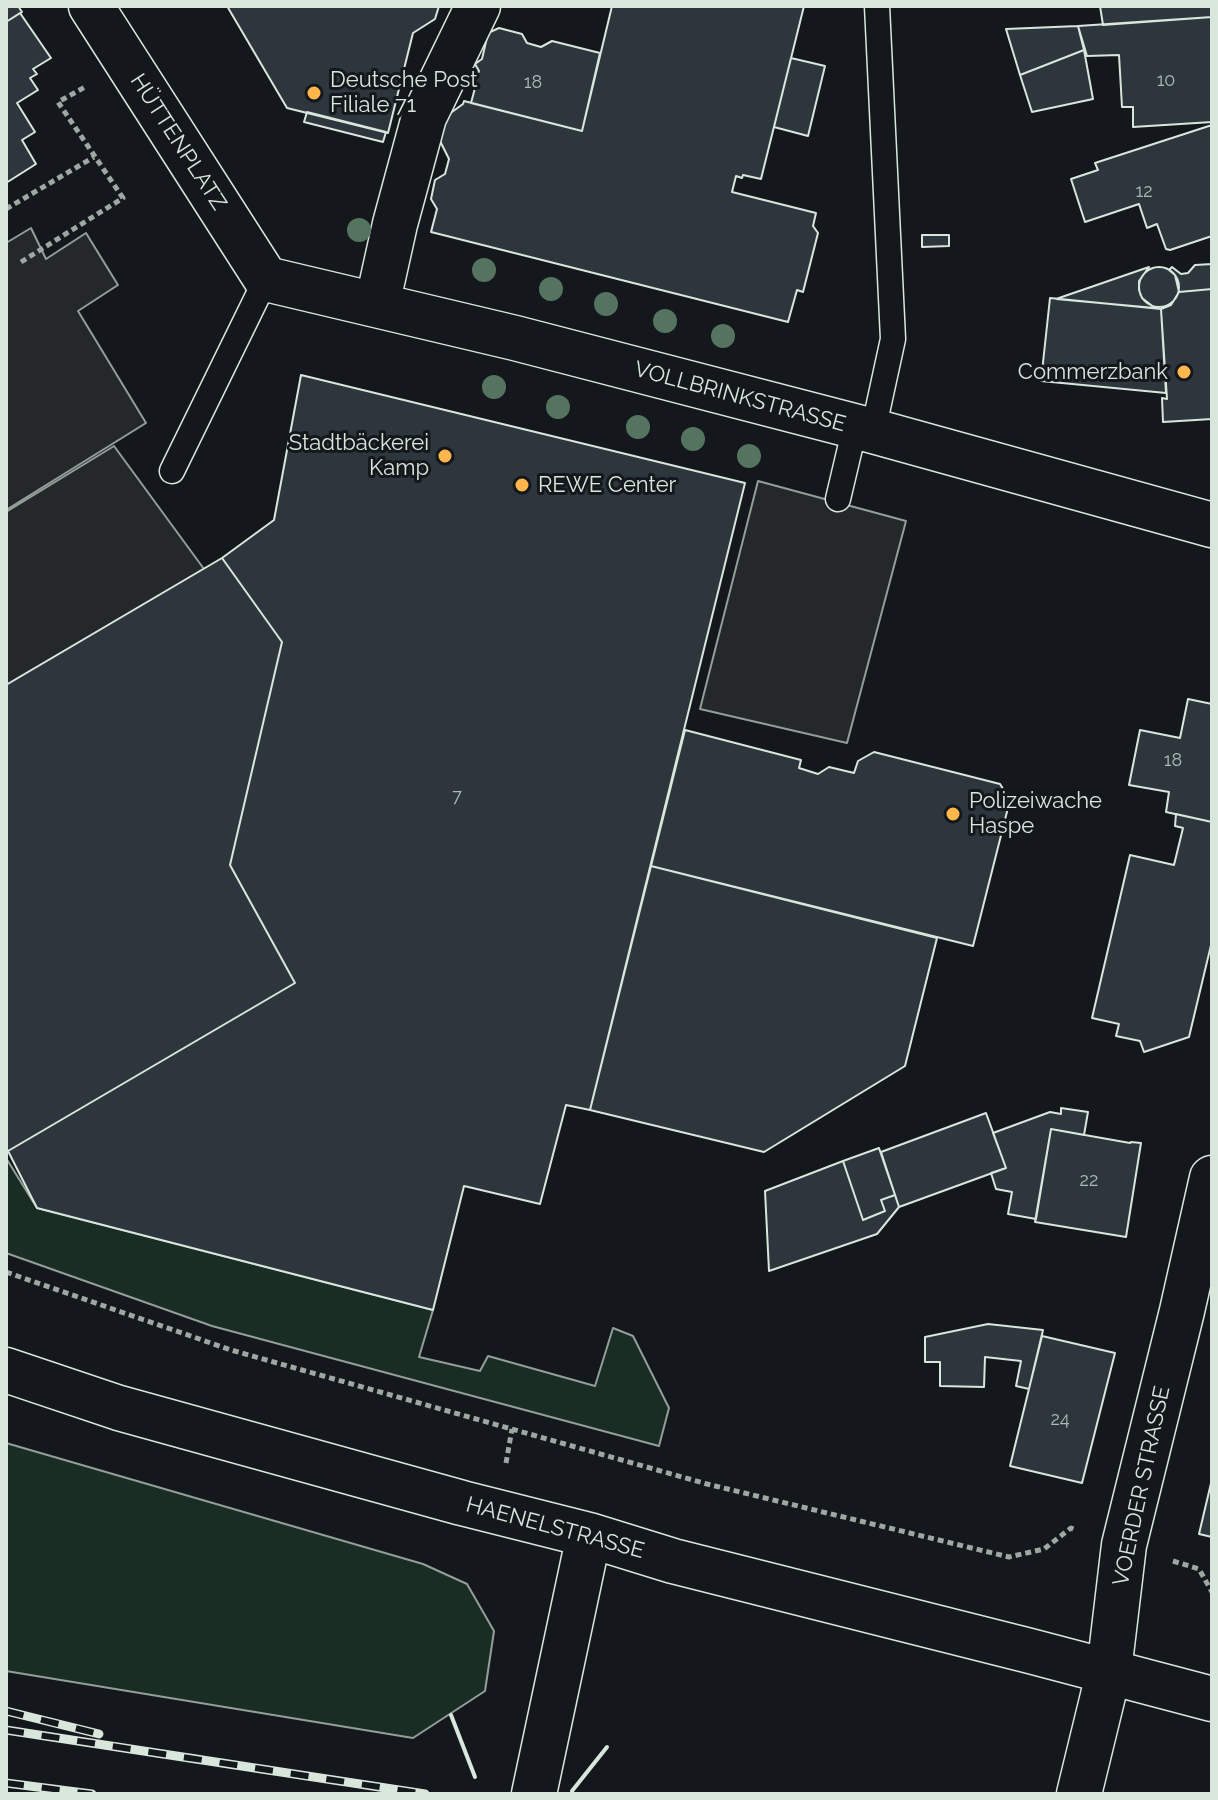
<!DOCTYPE html>
<html>
<head>
<meta charset="utf-8">
<style>
	body { margin:0 }
	#map { position:relative; width:1218px; height:1800px; overflow:hidden; background:#14181c; font-family:Raleway,sans-serif }
	canvas { display:block }
	.frame { position:absolute; inset:0; border:8px solid #d8e6dc; pointer-events:none }
</style>
</head>
<body>
<div id="map">
<canvas width="1218" height="1800"></canvas>
<div class="frame"></div>
</div>
<script>
const c = document.querySelector('canvas').getContext('2d');
c.lineJoin = 'round';
function fillPath(path, color) { c.fillStyle = color; c.fill(path, 'evenodd'); }
function stroke(path, color, width, dash) { c.strokeStyle = color; c.lineWidth = width; c.lineCap = dash ? 'butt' : 'round'; c.setLineDash(dash || []); c.stroke(path); }
function drawText(font, color, halo, rows, align = 'center') {
  c.font = font + ' Raleway,sans-serif'; c.lineWidth = 6; c.setLineDash([]); c.textBaseline = 'middle'; c.strokeStyle = halo; c.fillStyle = color; for (const [text, x, y, turn = 0] of rows) {
    c.save(); c.translate(x, y); c.rotate((+turn || 0) * Math.PI / 180); c.textAlign = isNaN(turn) ? turn : align; if (halo) c.strokeText(text, 0, 0); c.fillText(text, 0, 0); c.restore();
  }
}
const green = new Path2D(`
	M6 1158 37 1208 433 1310 419 1357 480 1371 488 1356 595 1386 613 1328 633 1336 669 1408 659 1446 212 1326 6 1253Z
	M6 1443 423 1564 467 1584 494 1631 485 1691 413 1738 6 1671Z`);
fillPath(green, '#1a2d24');
stroke(green, '#939e99', 2);
const parking = new Path2D(`
	M31 228 46 259 86 233 118 285 78 311 146 423 6 510V243Z
	M114 446 204 569 6 685V512Z
	M758 481 906 521 847 743 700 709Z`);
fillPath(parking, '#24282b');
stroke(parking, '#939e99', 2);
const building = new Path2D(`
	M6 6H18L22 12 6 22Z
	M227 6H439L435 19 413 33 388 133 287 108Z
	M612 6H804L761 179 743 175 742 178 736 176 732 192 816 213 813 226 818 233 803 292 797 290 788 322 431 232 437 209 431 199 435 180 445 174 449 159 439 139 445 117 463 104 464 101 582 131Z
	M1100 6H1212V17L1103 25Z
	M20 13 51 58 33 69 37 74 30 78 38 90 17 103 35 132 22 140 36 164 6 183V22Z
	M1212 17V122L1133 127V107H1122L1119 55 1087 56 1078 26Z
	M1078 26 1084 50 1020 75 1006 29Z
	M499 28 522 34 527 43 541 47 552 41 600 53 582 131 471 103 475 88 470 79 477 76 479 71 475 64 482 59 488 33Z
	M1084 50 1093 99 1032 112 1020 75Z
	M791 58 825 66 808 136 774 127Z
	M307 112 386 132 383 142 304 122Z
	M1212 125V236L1170 250 1166 249 1157 224 1147 228 1139 204 1085 222 1071 179 1098 170 1095 163Z
	M922 235H949V246L922 247Z
	M1212 264V289L1179 292 1175 275 1169 270 1172 267 1181 274 1188 273 1195 265Z
	M1139 287a20 20 0 1 1 40 0a20 20 0 1 1-40 0Z
	M1149 267 1139 281V290L1142 298 1155 308 1056 299Z
	M1212 289V419L1163 422 1162 398 1167 399 1161 309 1171 305 1179 292Z
	M1050 298 1161 309 1166 393 1041 381Z
	M301 375 745 483 590 1110 566 1105 540 1204 464 1186 433 1310 37 1208 8 1151 295 983 230 865 282 642 222 558 274 520Z
	M222 558 282 642 230 865 295 983 8 1151 6 1148V685Z
	M1188 699 1212 704V822L1166 812 1169 792 1129 785 1140 730 1180 738Z
	M685 730 801 760 799 768 818 774 829 767 854 773 858 761 874 752 1000 784 1010 800 973 946 651 866Z
	M1176 814 1212 822V941L1189 1037 1144 1052 1140 1041 1116 1036 1119 1024 1092 1018 1130 855 1174 865 1183 828 1175 826Z
	M651 866 937 938 905 1066 764 1152 590 1110Z
	M1061 1108 1088 1112 1084 1135 1051 1129 1036 1219 1008 1214 1012 1192 996 1189 991 1173 1006 1168 993 1133 1050 1112 1061 1114Z
	M986 1113 1006 1168 899 1207 881 1152Z
	M1051 1129 1130 1143 1131 1142 1141 1143 1126 1237 1035 1222Z
	M879 1148 895 1195 881 1200 885 1211 863 1220 843 1161Z
	M843 1161 863 1220 885 1211 881 1200 895 1195 899 1207 877 1234 769 1271 765 1191Z
	M988 1324 1043 1330 1029 1389 1016 1386 1021 1361 985 1357 984 1387 940 1386V1362H925V1337Z
	M1042 1336 1115 1353 1082 1483 1010 1466Z
	M1212 1479V1537L1199 1534Z`);
fillPath(building, '#2c363c');
stroke(building, '#d8e6dc', 2);
const lane = new Path2D(`
	M873 431 893 339 877 6
	M172 471 266 279
	M838 499 855 427`);
const street = new Path2D(`
	M91 6 266 279 515 338 873 431 1212 525
	M377 305 395 224 424 117 478 6
	M1109 1671 1124 1545 1182 1311 1212 1178`);
const secondary = new Path2D(`
	M6 1370 119 1408 462 1503 589 1535 673 1561 1030 1651 1212 1699
	M534 1794 589 1535
	M1079 1794 1109 1671`);
stroke(lane, '#d8e6dc', 27);
stroke(street, '#d8e6dc', 47);
stroke(secondary, '#d8e6dc', 47);
stroke(new Path2D(`
	M6 209 94 157
	M21 262 123 198 58 102 85 87
	M6 1272 231 1350 707 1484 1009 1557 1044 1549 1071 1528 1076 1530
	M506 1463 512 1429
	M1173 1561 1199 1569 1212 1592`), '#9da8a2', 5, [6, 4]);
stroke(lane, '#14181c', 24);
stroke(street, '#14181c', 44);
stroke(secondary, '#14181c', 44);
const rail = new Path2D(`
	M6 1711 99 1734
	M6 1730 425 1794
	M6 1783 92 1794`);
stroke(rail, '#d8e6dc', 9);
stroke(rail, '#14181c', 6, [18]);
stroke(new Path2D(`
	M451 1715 475 1777
	M572 1791 607 1747`), '#d8e6dc', 4);
c.fillStyle = '#55745f';
for (const [x, y] of [
	[359,230],
	[484,270],
	[551,289],
	[606,304],
	[665,321],
	[723,336],
	[494,387],
	[558,407],
	[638,427],
	[693,439],
	[749,456]
]) { c.beginPath(); c.arc(x, y, 12, 0, 2 * Math.PI); c.fill(); }
for (const [x, y, r, color] of [
	[314,93,8,"#ffb74d"],
	[1184,372,8,"#ffb74d"],
	[445,456,8,"#ffb74d"],
	[522,485,8,"#ffb74d"],
	[953,814,8,"#ffb74d"]
]) { const dot = new Path2D(); dot.arc(x, y, r, 0, 2 * Math.PI); c.fillStyle = color; c.fill(dot); stroke(dot, '#14181c', 3); }
drawText('18px', '#adbab4', null, [
	["10",1166,81],
	["18",533,83],
	["12",1144,192],
	["18",1173,761],
	["7",457,797],
	["22",1089,1181],
	["24",1060,1420]
]);
drawText('22px', '#d8e6dc', '#14181c', [
	["Deutsche Post",330,80],
	["Filiale 71",330,105],
	["Commerzbank",1168,372,"right"],
	["Stadtbäckerei",429,443,"right"],
	["Kamp",429,468,"right"],
	["REWE Center",538,485],
	["Polizeiwache",969,801],
	["Haspe",969,826]
], 'left');
drawText('22px', '#d8e6dc', '#14181c', [
	["HÜTTENPLATZ",178,142,57],
	["VOLLBRINKSTRASSE",740,397,15],
	["VOERDER STRASSE",1142,1486,-78],
	["HAENELSTRASSE",555,1528,15]
]);
</script>
</body>
</html>
